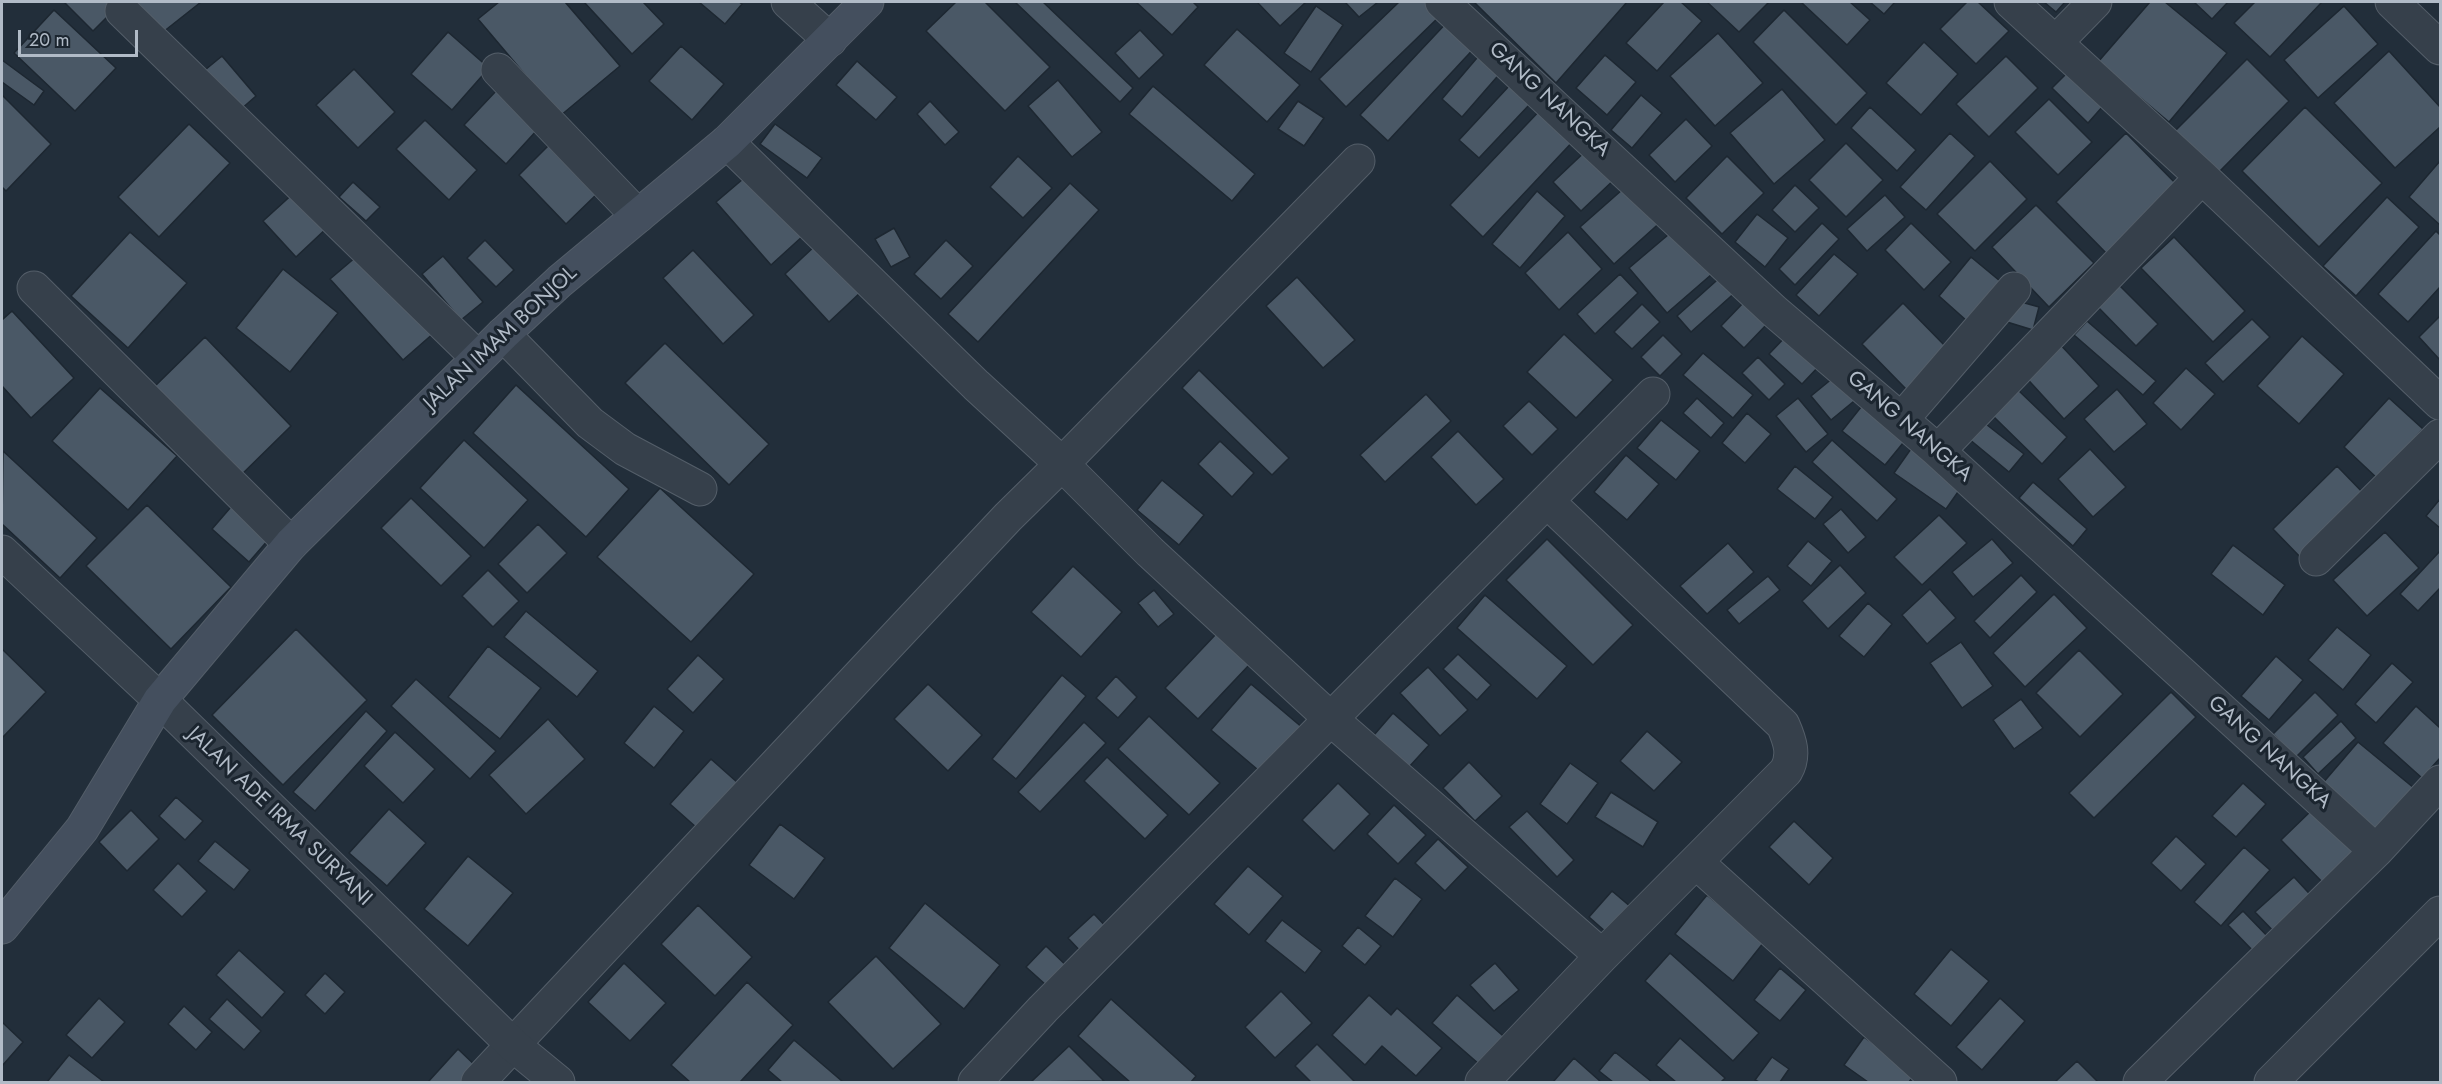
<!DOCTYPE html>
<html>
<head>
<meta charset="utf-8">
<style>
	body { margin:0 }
	#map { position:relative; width:2442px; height:1084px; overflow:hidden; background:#222e3a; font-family:Jost,sans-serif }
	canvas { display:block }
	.frame { position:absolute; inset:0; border:3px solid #b1bbc7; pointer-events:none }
	.scale { position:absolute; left:18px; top:30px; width:120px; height:27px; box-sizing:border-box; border:3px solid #b1bbc7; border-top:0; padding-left:8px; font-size:18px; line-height:21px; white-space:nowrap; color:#b1bbc7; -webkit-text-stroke:4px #1b252f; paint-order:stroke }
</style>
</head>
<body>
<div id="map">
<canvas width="2442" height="1084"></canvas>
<div class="frame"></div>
<div class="scale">20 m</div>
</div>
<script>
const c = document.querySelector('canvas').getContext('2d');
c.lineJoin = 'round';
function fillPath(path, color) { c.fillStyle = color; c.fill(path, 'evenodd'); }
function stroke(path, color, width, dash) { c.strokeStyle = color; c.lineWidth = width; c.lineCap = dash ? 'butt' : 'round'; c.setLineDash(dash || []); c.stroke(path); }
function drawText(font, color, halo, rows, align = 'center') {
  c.font = font + ' Jost,sans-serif'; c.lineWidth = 6; c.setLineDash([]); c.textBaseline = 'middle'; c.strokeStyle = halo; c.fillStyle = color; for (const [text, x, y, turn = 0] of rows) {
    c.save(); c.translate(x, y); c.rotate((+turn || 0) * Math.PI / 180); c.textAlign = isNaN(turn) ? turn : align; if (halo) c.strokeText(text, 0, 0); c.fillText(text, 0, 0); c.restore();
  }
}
const building = new Path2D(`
	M64 2H113L118 6 93 31Z
	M131 2H201L158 36Z
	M499 2H565L620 66 560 116 478 19Z
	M584 2H643L664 24 632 54Z
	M699 2H739L742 4 725 24Z
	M956 2H985L1050 67 1005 111 926 31Z
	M1015 2H1043L1133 88 1120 102Z
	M1136 2H1193L1198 7 1172 35Z
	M1257 2H1306L1280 26Z
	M1345 2H1378L1359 17Z
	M1399 2H1432L1443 13 1346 107 1319 79Z
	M1474 2H1627L1556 83Z
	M1664 2H1681L1702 21 1657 71 1626 43Z
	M1707 2H1769L1739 32Z
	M1801 2H1850L1870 20 1847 45Z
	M1870 2H1895L1884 14Z
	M1967 2H1978L2009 31 1976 64 1940 29Z
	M2044 2H2065L2056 12Z
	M2150 2H2165L2227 53 2169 122 2098 62Z
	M2194 2H2228L2212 19Z
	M2255 2H2322L2270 57 2234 23Z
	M1316 6 1343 25 1311 72 1284 53Z
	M2344 6 2378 44 2318 98 2284 60Z
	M54 10 116 68 75 111 14 53Z
	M1784 10 1867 93 1836 125 1753 42Z
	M1451 18 1479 43 1388 141 1360 115Z
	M1237 29 1300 85 1267 122 1204 65Z
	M1140 30 1164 55 1139 79 1115 53Z
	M448 32 489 68 452 110 411 74Z
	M1718 33 1763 83 1715 126 1670 76Z
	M1924 42 1958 74 1921 115 1886 83Z
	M681 46 724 84 692 120 649 81Z
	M2389 51 2440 107V127L2395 168 2334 103Z
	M1482 52 1503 70 1462 117 1442 99Z
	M1605 55 1636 82 1607 115 1576 88Z
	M222 56 256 96 240 110 205 70Z
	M2006 56 2038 88 1989 137 1956 104Z
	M2247 59 2289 101 2218 173 2175 131Z
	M2 60 44 91 34 105 2 82Z
	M857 61 897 97 876 120 836 85Z
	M354 69 395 112 358 148 316 105Z
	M2068 72 2103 106 2088 123 2052 88Z
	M1058 80 1102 132 1072 157 1028 106Z
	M1510 85 1530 104 1479 158 1459 140Z
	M1153 86 1255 174 1232 201 1129 114Z
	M1782 89 1825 140 1774 184 1730 133Z
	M497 90 538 129 506 164 464 125Z
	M2 95 51 144 6 191 2 187Z
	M1641 95 1662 113 1632 148 1611 130Z
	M2049 99 2092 142 2058 175 2015 132Z
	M930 101 959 132 945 145 917 114Z
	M1298 101 1324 118 1304 146 1278 129Z
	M1545 105 1578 136 1483 237 1450 205Z
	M1870 107 1916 150 1897 171 1851 128Z
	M2305 107 2382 183 2319 247 2242 171Z
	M1686 119 1712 146 1675 182 1649 155Z
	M425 120 477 170 449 200 396 149Z
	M189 124 230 163 159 237 118 197Z
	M775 124 822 158 807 178 760 144Z
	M1950 133 1975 156 1926 210 1900 187Z
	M2126 133 2184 192 2114 261 2056 202Z
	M552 142 600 191 566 224 519 175Z
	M1846 143 1883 180 1846 217 1809 180Z
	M1591 146 1618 176 1581 211 1553 182Z
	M1018 156 1052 188 1023 218 990 187Z
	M1727 156 1764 193 1722 234 1686 198Z
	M1990 161 2027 199 1975 251 1937 214Z
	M2440 161V225L2409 197Z
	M750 173 804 235 771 265 716 202Z
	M353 182 380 207 366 221 339 197Z
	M1631 182 1664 219 1614 264 1580 227Z
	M1070 183 1099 210 978 342 948 314Z
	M1795 185 1819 208 1795 232 1772 210Z
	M296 191 329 226 296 257 263 221Z
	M1537 191 1565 216 1520 268 1492 244Z
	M1885 195 1905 217 1867 251 1847 229Z
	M2387 197 2419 227 2356 296 2323 266Z
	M2036 205 2094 263 2049 307 1992 247Z
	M1757 214 1788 238 1765 267 1735 242Z
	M1822 223 1839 239 1795 285 1779 269Z
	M1911 223 1951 262 1924 290 1885 250Z
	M894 228 910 257 891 267 875 239Z
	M1675 229 1712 274 1667 313 1629 268Z
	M2436 231 2440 235V287L2408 322 2378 294Z
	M130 232 187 283 128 348 71 296Z
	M1568 232 1602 269 1559 310 1525 273Z
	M2174 237 2245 311 2213 342 2141 268Z
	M485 240 514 270 496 287 467 258Z
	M946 240 973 266 941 299 914 274Z
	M817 244 862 291 829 322 785 274Z
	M693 250 754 315 723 344 663 278Z
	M363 251 435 332 403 360 330 279Z
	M1834 254 1858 274 1819 316 1796 295Z
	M443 256 483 302 461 320 422 274Z
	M1971 257 2000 281 1967 321 1939 296Z
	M283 269 338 313 290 372 236 328Z
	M1725 273 1739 289 1691 332 1677 316Z
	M1620 274 1638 293 1595 334 1577 314Z
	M1297 277 1355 340 1323 368 1266 306Z
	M2117 283 2158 324 2136 346 2096 305Z
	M2014 300 2039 307 2033 330 2007 322Z
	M1745 301 1768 323 1744 348 1721 326Z
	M1903 303 1948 349 1907 390 1862 344Z
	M1642 304 1660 322 1632 349 1614 332Z
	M12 311 74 378 31 418 2 386V320Z
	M2440 316V360L2419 337Z
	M2252 319 2270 337 2223 382 2205 363Z
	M2087 321 2156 381 2143 395 2074 335Z
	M1789 333 1821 364 1802 384 1769 354Z
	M1564 334 1613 380 1576 418 1527 372Z
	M1663 335 1682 354 1660 376 1641 357Z
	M2302 336 2344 374 2299 424 2257 386Z
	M205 337 291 426 235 481 149 392Z
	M2056 340 2099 386 2064 419 2021 372Z
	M665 343 769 444 729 485 625 383Z
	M1703 353 1753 395 1733 418 1683 375Z
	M1758 357 1785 384 1769 400 1742 373Z
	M2186 368 2215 394 2181 430 2153 403Z
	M1199 370 1289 458 1272 475 1182 388Z
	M1839 373 1859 397 1831 420 1811 396Z
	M516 385 629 489 586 537 473 433Z
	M100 388 177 456 128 510 52 441Z
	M2117 389 2147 424 2114 452 2084 419Z
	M2018 390 2067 437 2042 464 1993 416Z
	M1426 394 1451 421 1385 482 1360 455Z
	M1869 397 1912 432 1885 465 1842 431Z
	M1697 398 1724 423 1711 438 1683 413Z
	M1798 398 1828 434 1806 452 1776 416Z
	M2389 398 2423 429 2378 479 2344 447Z
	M1529 401 1558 429 1532 455 1503 426Z
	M1747 413 1771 434 1745 463 1722 443Z
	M1977 417 2024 454 2009 472 1963 434Z
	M1661 420 1700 451 1676 480 1637 448Z
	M1458 431 1504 479 1476 505 1431 457Z
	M464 440 528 500 484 548 420 488Z
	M1832 440 1897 499 1877 521 1812 462Z
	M1220 441 1254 473 1232 497 1198 464Z
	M1913 446 1965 482 1946 509 1894 473Z
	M2090 449 2126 487 2093 517 2058 479Z
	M3 451 97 538 60 578 2 524Z
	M1626 455 1659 484 1627 520 1594 492Z
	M1795 466 1833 497 1815 519 1777 489Z
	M2337 466 2368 498 2304 561 2273 529Z
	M1162 480 1204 515 1179 545 1137 510Z
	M2033 482 2087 529 2073 546 2019 498Z
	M660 488 754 574 691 642 597 557Z
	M411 498 471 556 441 586 381 528Z
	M2440 499V528L2426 516Z
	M237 500 275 532 249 562 212 529Z
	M147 505 231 587 171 649 86 566Z
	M1841 509 1866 537 1848 553 1823 524Z
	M1939 515 1967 543 1922 585 1894 557Z
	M538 524 567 553 527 593 498 564Z
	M2385 532 2419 568 2367 616 2333 580Z
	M1547 539 1633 625 1593 665 1506 580Z
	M1992 539 2013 563 1973 597 1952 572Z
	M1808 541 1832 561 1811 586 1787 566Z
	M1728 543 1754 572 1707 614 1680 586Z
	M2233 545 2285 585 2263 615 2211 574Z
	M2440 551V588L2418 611 2400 594Z
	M1840 565 1866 593 1828 629 1802 601Z
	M1073 566 1122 612 1081 657 1031 612Z
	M488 570 519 601 493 627 462 596Z
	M2021 575 2037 592 1990 638 1974 621Z
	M1768 576 1780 590 1739 624 1727 610Z
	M1930 589 1956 618 1927 644 1902 615Z
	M1154 590 1174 614 1158 627 1138 603Z
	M2054 594 2087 628 2025 687 1993 653Z
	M1485 595 1567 666 1537 699 1457 628Z
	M1868 603 1892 624 1864 657 1839 636Z
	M526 611 598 671 577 697 504 637Z
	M2337 627 2371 655 2343 690 2308 660Z
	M296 629 367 700 283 785 212 715Z
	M1217 633 1250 664 1198 719 1165 688Z
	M1961 642 1993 686 1962 708 1930 663Z
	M488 646 541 688 500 739 448 697Z
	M2 649 46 692 2 738Z
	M2079 650 2123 694 2080 737 2036 693Z
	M1458 654 1491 685 1477 700 1443 669Z
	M698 655 724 679 693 713 667 689Z
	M2276 656 2303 680 2269 720 2241 696Z
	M2392 663 2413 682 2376 723 2355 704Z
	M1428 667 1468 710 1440 736 1400 693Z
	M1062 675 1086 696 1016 779 992 759Z
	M1116 676 1137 697 1118 718 1096 698Z
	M416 679 496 751 470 779 391 706Z
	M928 684 982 735 948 771 894 719Z
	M1251 684 1304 729 1264 775 1211 730Z
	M2171 692 2196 717 2094 818 2069 793Z
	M2315 692 2338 715 2296 757 2273 734Z
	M2021 699 2043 728 2014 749 1993 720Z
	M654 706 684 731 654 768 624 743Z
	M2416 706 2440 728V758L2422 778 2383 743Z
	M366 711 387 731 315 811 293 792Z
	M1393 713 1429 745 1409 767 1374 735Z
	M1149 716 1220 783 1189 815 1118 749Z
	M548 719 585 759 526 814 489 775Z
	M2341 721 2356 738 2318 774 2303 757Z
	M1084 722 1106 743 1040 812 1018 792Z
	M1647 731 1682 762 1654 791 1620 761Z
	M395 732 435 769 403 803 364 766Z
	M2358 742 2420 793 2384 836 2322 784Z
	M1107 757 1168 815 1145 839 1084 781Z
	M711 759 738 783 697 828 670 804Z
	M1469 762 1502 796 1475 821 1443 788Z
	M1570 763 1598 783 1567 824 1540 804Z
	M1338 783 1370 814 1334 851 1302 820Z
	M2243 783 2266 804 2236 837 2212 816Z
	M1611 792 1658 822 1643 847 1595 817Z
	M176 797 203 821 185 840 159 816Z
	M1394 805 1426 835 1398 864 1367 834Z
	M2315 807 2365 860 2332 892 2281 840Z
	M389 809 426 843 387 886 349 853Z
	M131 810 159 839 127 871 99 842Z
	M1527 811 1574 860 1557 877 1509 827Z
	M1794 821 1833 858 1809 885 1769 847Z
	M780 824 825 858 794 899 749 865Z
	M2176 836 2206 864 2181 891 2151 863Z
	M1438 839 1468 867 1445 891 1415 863Z
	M215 841 250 870 234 890 198 861Z
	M2244 847 2270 870 2221 926 2194 902Z
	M468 856 513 893 468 946 424 909Z
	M178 863 207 891 182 917 153 890Z
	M1248 866 1283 896 1249 935 1214 904Z
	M2294 877 2318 903 2280 938 2255 912Z
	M1395 878 1422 899 1393 937 1365 916Z
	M1612 891 1638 913 1615 940 1589 917Z
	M1707 895 1764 942 1733 981 1675 934Z
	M925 903 1000 965 964 1009 889 948Z
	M698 905 752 957 715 996 661 944Z
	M2243 911 2272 941 2257 955 2228 925Z
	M1094 914 1110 931 1084 955 1068 938Z
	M1282 920 1322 951 1305 973 1265 941Z
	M1358 927 1381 946 1365 965 1342 946Z
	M1046 946 1075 974 1056 994 1026 967Z
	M1951 949 1989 981 1951 1026 1914 994Z
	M239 950 285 992 262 1018 216 975Z
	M1670 953 1759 1033 1733 1061 1645 981Z
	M876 956 941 1024 893 1069 828 1002Z
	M624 963 666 1003 630 1041 588 1002Z
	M1495 963 1519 990 1494 1011 1470 985Z
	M1780 968 1806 990 1780 1021 1754 1000Z
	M325 973 345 992 325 1014 305 995Z
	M747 982 793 1025 740 1082H690L671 1065Z
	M1281 991 1312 1023 1275 1058 1245 1027Z
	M1369 995 1391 1015 1397 1008 1442 1048 1416 1076 1382 1046 1365 1065 1332 1035Z
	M1457 995 1511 1043 1487 1071 1432 1023Z
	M99 998 125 1022 92 1058 66 1035Z
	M2000 998 2025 1021 1982 1070 1956 1047Z
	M227 999 261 1031 244 1050 209 1019Z
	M1111 999 1196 1076 1191 1082H1130L1078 1036Z
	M184 1006 212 1032 196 1050 168 1024Z
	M2 1022 23 1042 2 1066Z
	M1864 1037 1915 1074 1909 1082H1868L1844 1065Z
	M1680 1038 1725 1078 1721 1082H1676L1656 1065Z
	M794 1040 843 1082H782L768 1070Z
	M1317 1044 1355 1082H1311L1295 1066Z
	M1069 1046 1104 1081 1031 1082Z
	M458 1049 481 1071 469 1082H428Z
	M1615 1052 1652 1082H1613L1599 1071Z
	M69 1055 104 1082H47Z
	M1772 1057 1789 1069 1780 1082H1759L1755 1080Z
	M1574 1058 1601 1082H1553Z
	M2077 1061 2098 1082H2055Z`);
fillPath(building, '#4a5866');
stroke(building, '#1d2731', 1.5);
const minor = new Path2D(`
	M788 2 830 40
	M1442 2 1774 311 1938 451 2376 851
	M2011 2 2202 177 2440 403
	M2392 2 2440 48
	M122 11 478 358
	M2056 42 2095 2
	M498 70 638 216
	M727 142 976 385 1062 464 1150 552 1332 720 1602 956
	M34 288 291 544
	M503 334 590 423 625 449 700 489
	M1902 419 2014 289
	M1938 451 2202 177
	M2316 559 2440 436
	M1696 862 1940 1082
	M478 1082 1008 517 1062 464 1358 161
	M975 1082 1043 1009 1653 394
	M1482 1082 1602 956 1786 771C1795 755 1790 741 1783 725L1548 502
	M2140 1082 2376 851 2440 782
	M2271 1082 2440 913`);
const tertiary = new Path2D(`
	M2 552 160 700 513 1045 558 1082`);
const secondary = new Path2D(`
	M2 927 82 829 160 700 291 544 503 334 560 281 727 142 867 2`);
stroke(minor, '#545e69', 35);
stroke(tertiary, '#545e69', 35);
stroke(secondary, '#545e69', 35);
stroke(minor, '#36404b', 33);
stroke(tertiary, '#36404b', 33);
stroke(secondary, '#444f5e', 33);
drawText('21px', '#b1bbc7', '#1b252f', [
	["GANG NANGKA",1549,100,43],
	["JALAN IMAM BONJOL",501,339,-43],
	["GANG NANGKA",1909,427,41],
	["GANG NANGKA",2269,753,42],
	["JALAN ADE IRMA SURYANI",279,817,44]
]);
</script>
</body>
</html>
